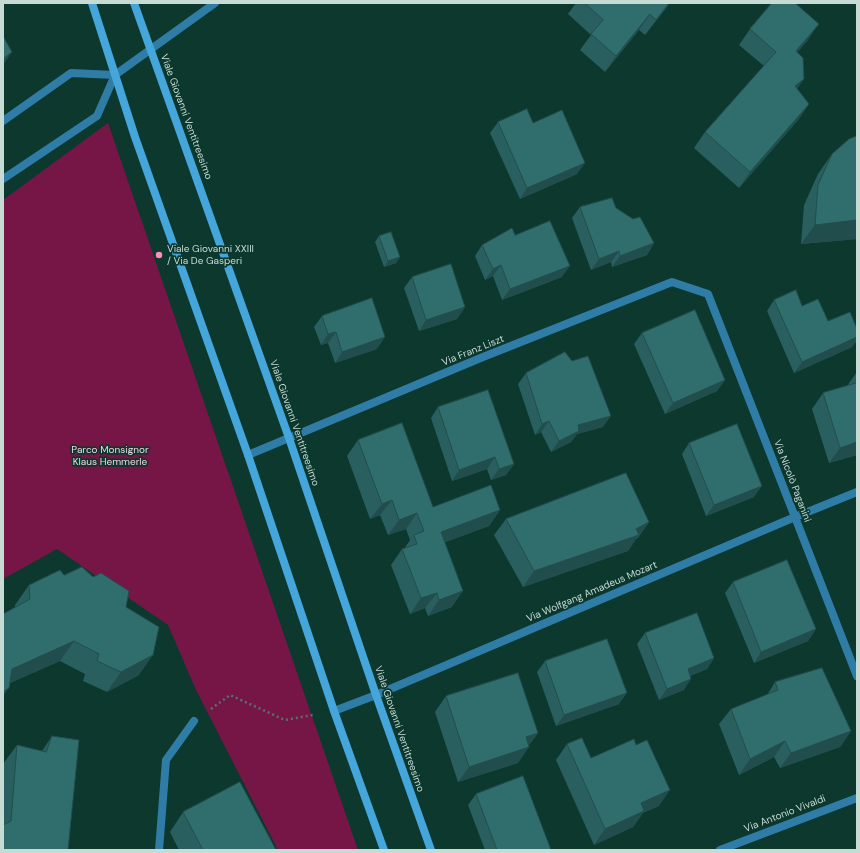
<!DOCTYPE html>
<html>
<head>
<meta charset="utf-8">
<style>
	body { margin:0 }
	#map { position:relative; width:860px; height:853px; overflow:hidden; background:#0c382e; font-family:"DM Sans",sans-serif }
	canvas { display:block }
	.frame { position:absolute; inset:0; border:4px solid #c5dbd4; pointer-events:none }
</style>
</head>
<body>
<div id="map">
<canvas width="860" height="853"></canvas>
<div class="frame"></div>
</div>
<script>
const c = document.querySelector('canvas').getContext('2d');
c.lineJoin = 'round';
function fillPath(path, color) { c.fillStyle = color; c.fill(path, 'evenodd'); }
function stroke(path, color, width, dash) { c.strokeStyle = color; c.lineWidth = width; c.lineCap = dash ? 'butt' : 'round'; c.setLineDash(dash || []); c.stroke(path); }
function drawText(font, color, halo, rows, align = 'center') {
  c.font = font + ' "DM Sans",sans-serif'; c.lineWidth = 3.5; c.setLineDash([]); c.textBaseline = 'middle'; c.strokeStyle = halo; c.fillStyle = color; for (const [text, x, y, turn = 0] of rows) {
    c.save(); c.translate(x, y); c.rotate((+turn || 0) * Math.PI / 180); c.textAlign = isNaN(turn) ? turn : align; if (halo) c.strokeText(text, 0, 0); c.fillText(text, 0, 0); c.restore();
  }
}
fillPath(new Path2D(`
	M108 123 358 850H278L196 690 168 625 57 549 3 579V200Z`), '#761646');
stroke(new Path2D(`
	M211 709 230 695 285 720 313 715`), '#51756c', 2.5, [2, 3]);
stroke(new Path2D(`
	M248 455 483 357 672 282 708 294 857 676
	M334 711 376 695 795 517 857 492
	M159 850 166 760 194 721
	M720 850 857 798`), '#2f7da6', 8);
stroke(new Path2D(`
	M3 121 71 73 115 75
	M3 179 97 116 115 75 215 3`), '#2f7da6', 8);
stroke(new Path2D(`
	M92 3 135 137 248 455 334 711 384 850
	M134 3 289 438 376 695 431 850`), '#44a6db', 8);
fillPath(new Path2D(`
	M576 3H670L645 35 639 30 605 72 580 50 591 35 568 14Z
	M750 29 808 40 797 52V89L809 104 798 120 739 188 694 148 705 132 764 66 739 45Z
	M498 122 533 123 577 174 520 199 490 133Z
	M832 154 857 239 801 244 804 205 818 174Z
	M580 207 616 208 654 243 647 255 612 267 611 262 591 270 572 218Z
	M515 235 562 277 502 300 493 276 485 280 475 256 482 245Z
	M379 236 400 257 396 263 384 267 375 242Z
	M412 277 465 307 457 319 419 331 404 288Z
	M774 300 802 306 852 347 794 373 767 311Z
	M322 316 377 349 335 363 328 343 321 345 314 327Z
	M642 333 725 380 717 391 665 414 634 344Z
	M857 372V455L829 463 812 409 823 393 847 386Z
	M526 373 603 427 577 434 571 442 551 452 541 432 535 435 518 384Z
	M438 407 514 464 506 475 491 480 487 469 452 481 431 418Z
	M358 440 433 507 500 510 489 526 445 542 452 607 428 616 425 608 410 614 391 565 402 549H404L410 540 406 529 388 535 380 515 370 519 347 456Z
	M689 443 754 497 706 516 682 454Z
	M506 519 649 522 638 538 636 539 628 551 523 587 494 535Z
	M64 575 93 577 126 607 139 675 107 692 83 681 85 674 60 661 10 683 15 605 29 585Z
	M733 582 816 629 808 641 754 663 725 593Z
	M645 633 714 658 707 669 690 676 684 690 659 700 637 644Z
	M545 661 619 704 556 726 537 672Z
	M775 682 851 731 840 747 780 768 774 757 739 775 719 724 731 709 767 695Z
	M446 696 538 733 529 745 518 763 458 782 435 712Z
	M52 736 68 850H3V764L17 745 42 751Z
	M567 744 591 758 659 806 643 813 633 827 594 845 556 760Z
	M476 794 551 850H485L468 805Z
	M183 812 276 850H179L170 832Z`), '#295f5f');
fillPath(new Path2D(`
	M669 3H670L664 11 645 35 656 20Z
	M650 14 639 30 605 72 616 56Z
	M819 24 808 40 785 67 796 51Z
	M12 52 3 65V59Z
	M804 79 793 95 795 86Z
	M809 104 798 120 739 188 750 172Z
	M585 163 577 174 520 199 527 188Z
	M857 220V239L801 244 815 225Z
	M654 243 647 255 612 267 620 256Z
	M619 251 611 262 591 270 599 259Z
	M400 257 396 263 384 267 388 261Z
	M501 265 493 276 485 280 493 269Z
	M570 266 562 277 502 300 510 289Z
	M465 307 457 319 419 331 426 320Z
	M336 332 328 343 321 345 328 334Z
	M385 337 377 349 335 363 342 352Z
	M857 337V341L852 347 794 373 802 362Z
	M725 380 717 391 665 414 673 403Z
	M611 416 603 427 577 434 571 442 551 452 559 441 578 425Z
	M549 421 541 432 535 435 542 424Z
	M857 442V455L829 463 840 448Z
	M495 457 487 469 452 481 459 470Z
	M514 464 506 475 491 480 499 469Z
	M762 486 754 497 706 516 714 505Z
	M392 500 380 515 370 519 382 504Z
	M500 510 489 526 430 548 441 532Z
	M417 513 406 529 388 535 399 520Z
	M649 522 638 538 636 539 628 551 523 587 534 571Z
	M463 591 452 607 428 616 439 600Z
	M437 593 425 608 410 614 421 598Z
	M816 629 808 641 754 663 761 652Z
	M74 641 60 661 3 686 12 669Z
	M153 655 139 675 107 692 121 672Z
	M714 658 707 669 680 680 688 669Z
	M691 679 684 690 659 700 667 689Z
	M9 688 3 696V692Z
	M627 693 619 704 556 726 564 715Z
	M851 731 840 747 780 768 791 753Z
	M538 733 527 747H529L518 763 458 782 469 767 526 737Z
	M785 741 774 757 739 775 750 759Z
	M670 790 659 806 643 813 633 827 594 845 605 829 641 803Z`), '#224d4d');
const building = new Path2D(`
	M585 3H669L656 20 650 14 616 56 591 34 603 20Z
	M772 3H795L819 24 796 51 803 58 804 79 795 86 809 104 750 172 705 132 776 52 750 29Z
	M3 36 12 52 3 59Z
	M527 109 533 123 562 110 585 163 527 188 498 122Z
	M857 136V220L815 225 818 185 832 154 849 139Z
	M612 198 616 208 633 219 640 217 654 243 620 256 619 251 599 259 580 207Z
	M550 221 570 266 510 289 501 265 493 269 482 245 512 228 515 235Z
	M391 232 400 257 388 261 379 236Z
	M451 264 465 307 426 320 412 277Z
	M796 290 802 306 818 299 828 321 850 312 857 329V337L802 362 774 300Z
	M372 298 385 337 342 352 336 332 328 334 322 316Z
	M695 310 725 380 673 403 642 333Z
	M565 352 572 361 588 356 611 416 578 425 579 431 559 441 549 421 542 424 526 373Z
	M857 383V442L840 448 823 393Z
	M488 390 514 464 499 469 495 457 459 470 438 407Z
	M402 423 433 507 491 485 500 510 441 532 463 591 439 600 437 593 421 598 402 549 417 544 414 535 424 531 417 513 399 520 392 500 382 504 358 440Z
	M737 424 762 486 714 505 689 443Z
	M626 473 649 522 636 529 639 535 534 571 506 519Z
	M787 560 816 629 761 652 733 582Z
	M82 567 93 577 101 573 129 591 126 607 159 627 153 655 121 672 97 661 99 654 74 641 12 669 9 688 3 692V614L30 599 29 585 60 570 64 575Z
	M697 613 714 658 688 669 691 679 667 689 645 633Z
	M607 639 627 693 564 715 545 661Z
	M822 668 851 731 791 753 785 741 750 759 731 709 778 690 775 682Z
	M518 673 538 733 526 737 529 747 469 767 446 696Z
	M52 736 79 740 68 850H3V825L11 821 17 745 46 752Z
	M582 738 591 758 634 739 636 745 647 740 670 790 641 803 644 811 605 829 567 744Z
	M523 776 551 850H497L476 794Z
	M240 782 276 850H203L183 812Z`);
fillPath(building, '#306e6e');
stroke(building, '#224d4d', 1);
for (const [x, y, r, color] of [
	[159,255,4,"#fe8ebb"]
]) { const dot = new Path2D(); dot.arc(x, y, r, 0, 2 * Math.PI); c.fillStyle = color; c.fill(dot); stroke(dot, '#0c382e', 1.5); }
drawText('10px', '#c5dbd4', '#0c382e', [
	["Viale Giovanni Ventitreesimo",186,117,70],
	["Via Franz Liszt",473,351,-22],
	["Viale Giovanni Ventitreesimo",294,423,71],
	["Via Nicolò Paganini",792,481,69],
	["Via Wolfgang Amadeus Mozart",592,592,-23],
	["Viale Giovanni Ventitreesimo",399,729,71],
	["Via Antonio Vivaldi",785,814,-21]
]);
drawText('10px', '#c5dbd4', '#0c382e', [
	["Viale Giovanni XXIII",167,249],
	["/ Via De Gasperi",167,261]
], 'left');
drawText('10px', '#f3d4de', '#0c382e', [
	["Parco Monsignor",110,450],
	["Klaus Hemmerle",110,462]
]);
</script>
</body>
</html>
